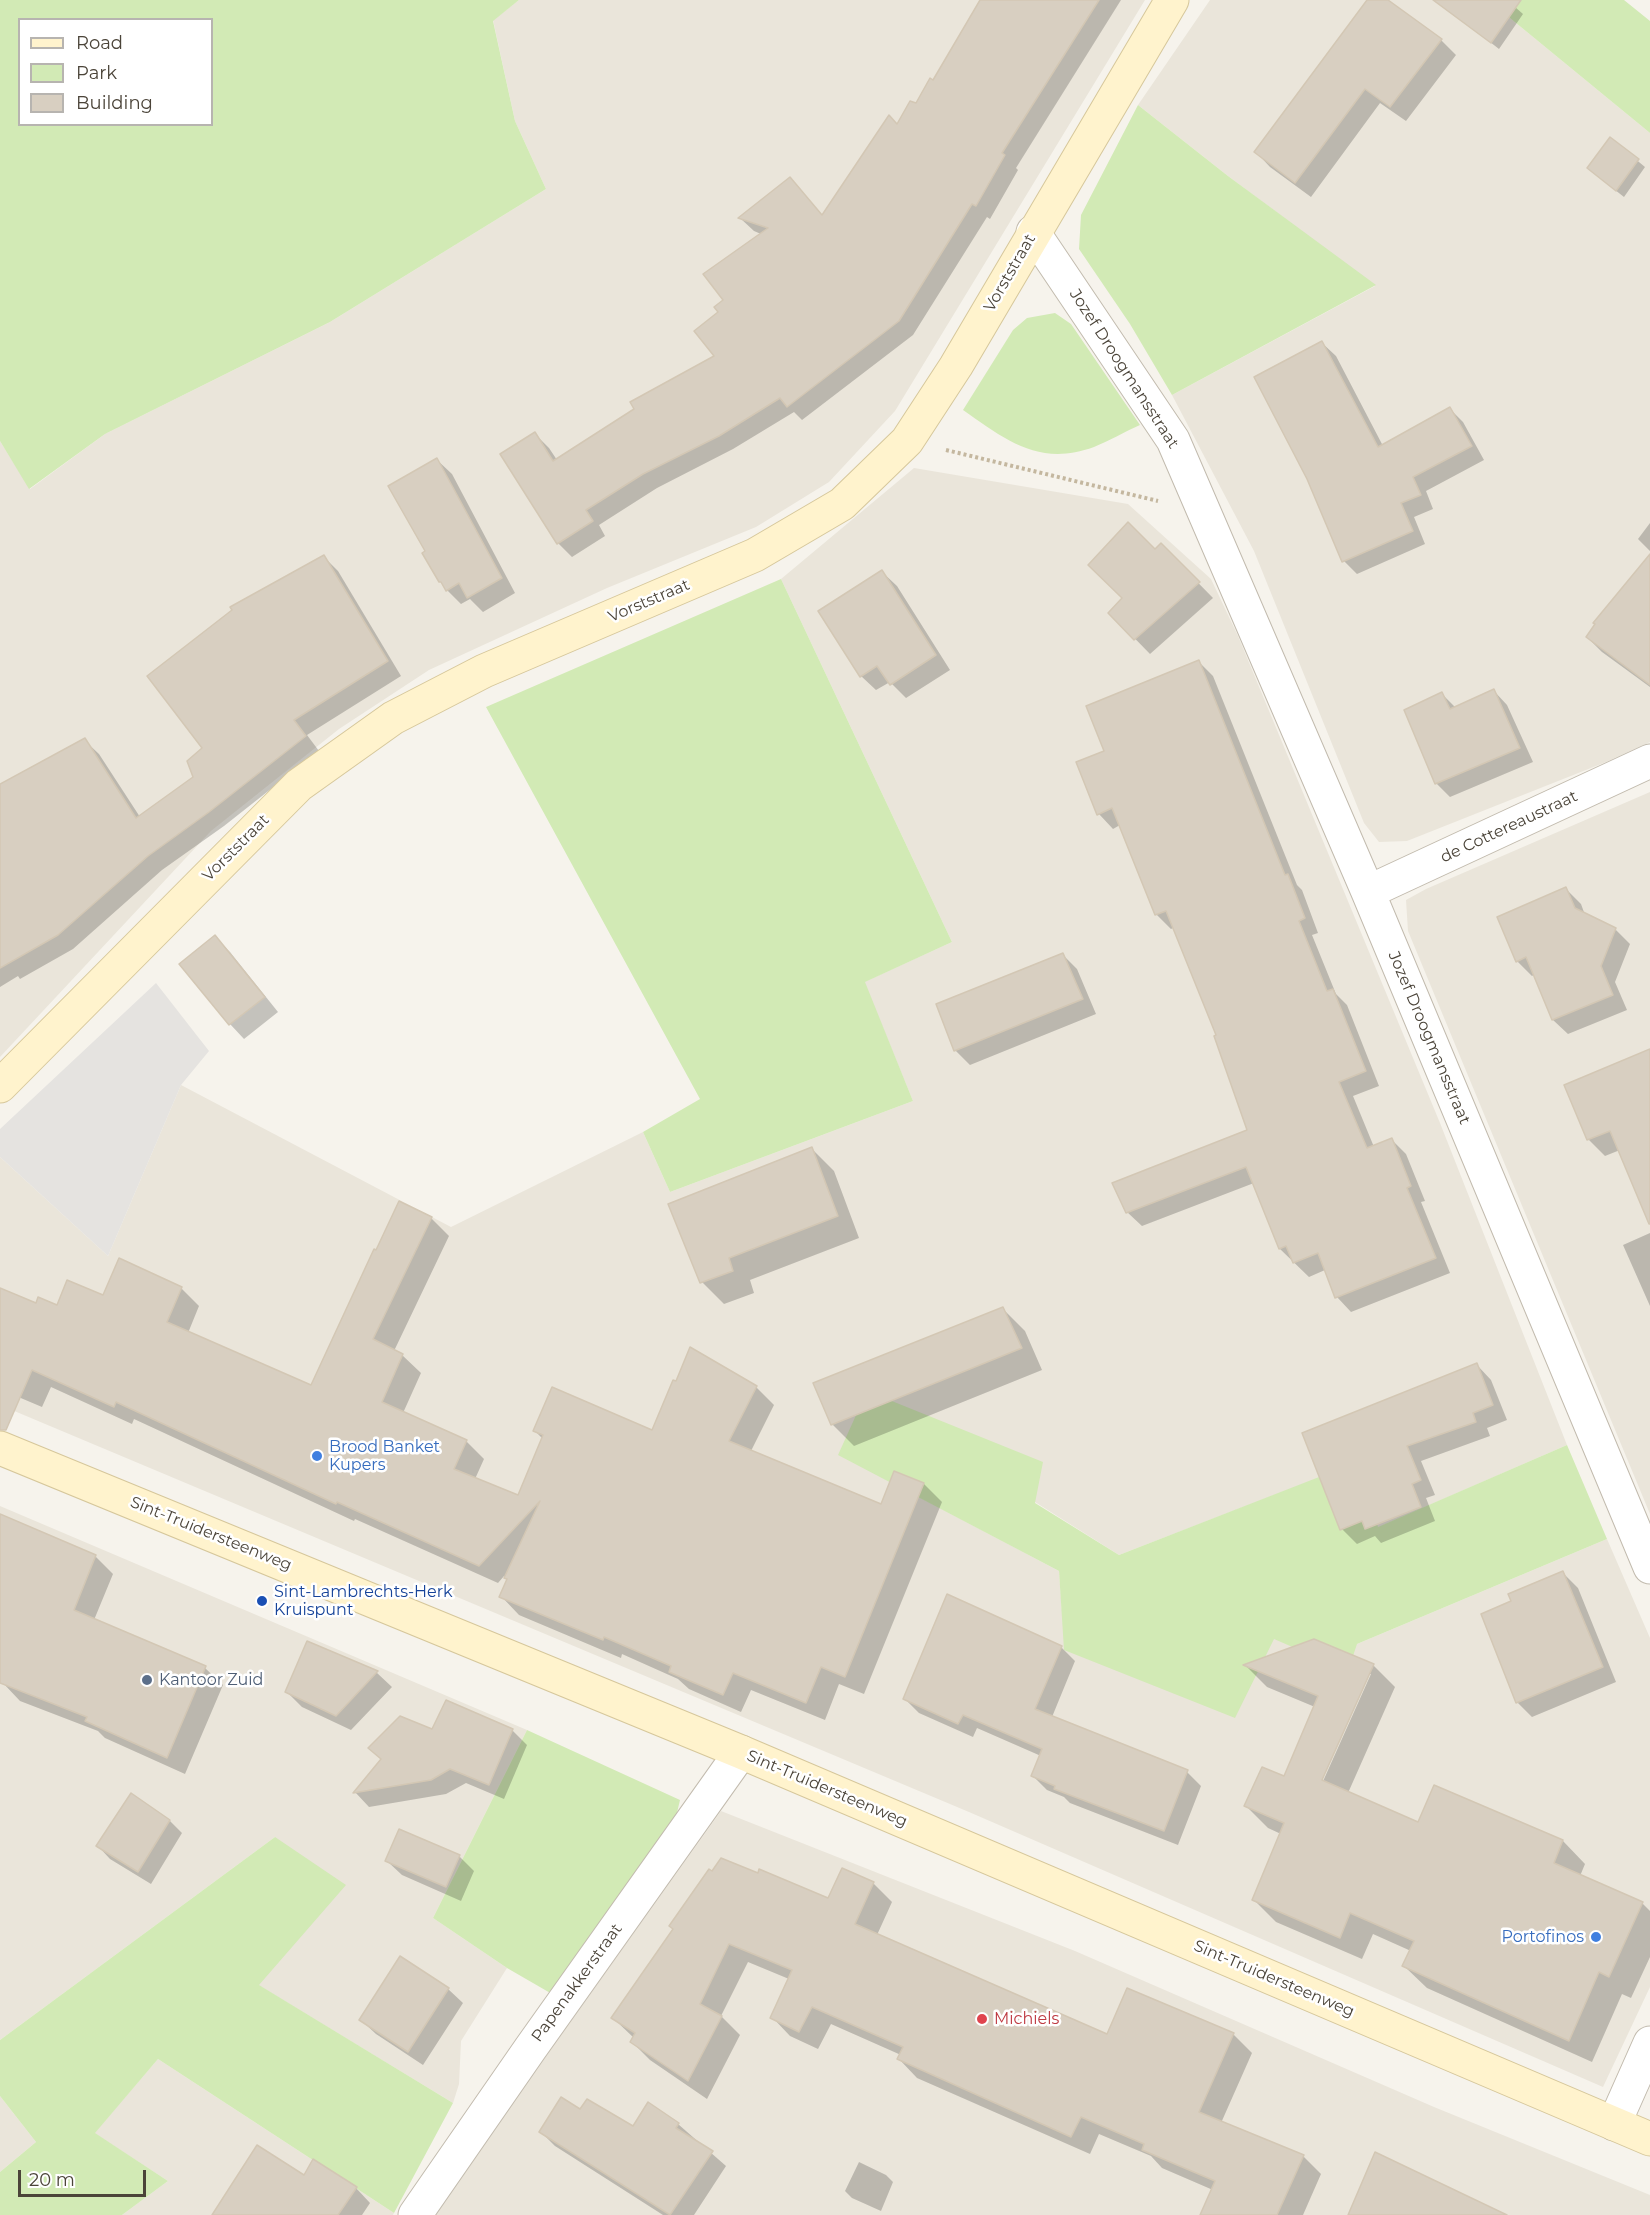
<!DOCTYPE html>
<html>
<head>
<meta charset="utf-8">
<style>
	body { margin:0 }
	#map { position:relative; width:1650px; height:2215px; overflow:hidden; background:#f6f3ec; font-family:Montserrat,sans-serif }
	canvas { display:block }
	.legend { position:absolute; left:18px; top:18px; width:195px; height:108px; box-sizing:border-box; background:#fff; border:2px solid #b7b4b0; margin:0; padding:8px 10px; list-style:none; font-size:18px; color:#4b4439 }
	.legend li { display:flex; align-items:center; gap:12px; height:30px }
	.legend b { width:30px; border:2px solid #b7b4b0 }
	.scale { position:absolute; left:18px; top:2170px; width:128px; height:27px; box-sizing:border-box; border:3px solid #4b4439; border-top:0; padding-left:8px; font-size:18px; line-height:21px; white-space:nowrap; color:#4b4439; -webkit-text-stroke:4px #fff; paint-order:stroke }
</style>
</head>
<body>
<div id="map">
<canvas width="1650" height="2215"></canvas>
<ul class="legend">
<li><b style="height:8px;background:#fff3cd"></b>Road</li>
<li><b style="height:16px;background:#d2eab5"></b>Park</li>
<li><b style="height:16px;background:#d8cfc1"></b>Building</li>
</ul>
<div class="scale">20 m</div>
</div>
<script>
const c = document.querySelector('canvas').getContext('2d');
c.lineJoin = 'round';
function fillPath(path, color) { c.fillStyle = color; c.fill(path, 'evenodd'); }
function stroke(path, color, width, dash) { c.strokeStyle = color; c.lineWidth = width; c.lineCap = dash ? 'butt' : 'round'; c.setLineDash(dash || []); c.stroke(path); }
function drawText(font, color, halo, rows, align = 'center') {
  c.font = font + ' Montserrat,sans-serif'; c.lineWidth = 5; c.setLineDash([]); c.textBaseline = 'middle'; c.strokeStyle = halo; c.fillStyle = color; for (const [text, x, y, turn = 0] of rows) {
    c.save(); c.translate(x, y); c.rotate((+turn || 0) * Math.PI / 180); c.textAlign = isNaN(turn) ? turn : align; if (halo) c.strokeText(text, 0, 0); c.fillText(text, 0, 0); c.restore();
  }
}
fillPath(new Path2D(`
	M519 0H1145L895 411 829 482 756 527 607 588 429 670 339 729 211 831 0 1057V441L30 489 105 434 330 322 546 189 515 121 493 20Z
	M1210 0H1488L1650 133V742L1606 762 1407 841 1379 842 1364 823 1254 551 1172 395 1375 286 1228 176 1138 105Z
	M914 468 1128 504 1211 579 1238 636 1440 1123 1567 1445 1377 1528 1355 1464 1119 1555 1035 1502 838 1454 1059 1571 1065 1650 1274 1639 1357 1644 1607 1539 1650 1638V1987L1603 2087 969 1812 0 1405V1157L108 1256 181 1085 451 1227 643 1132 670 1192 913 1101 864 982 952 942 781 579Z
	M1650 792V1514L1408 931 1406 900 1426 889Z
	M0 1506 527 1730 433 1918 507 1968 461 2041 459 2084 453 2103 258 1985 275 1837 0 2040Z
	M721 1811 1075 1951 1434 2107 1650 2195V2215H432Z
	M158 2059 394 2213 393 2215H122L168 2181 94 2133Z
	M0 2096 36 2142 0 2172Z`), '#eae5da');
fillPath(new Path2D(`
	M0 0H519L493 21 515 121 546 189 330 322 105 434 29 489 0 441ZM20 20H212V124H20Z
	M1488 0H1624L1650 21V133Z
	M1138 105 1228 176 1376 285 1172 395 1130 324 1079 249 1081 215Z
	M1055 313 1071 324 1140 425C1124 432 1109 441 1094 447 1039 467 1006 440 963 410L1013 330 1027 318Z
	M781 579 952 942 865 982 913 1101 670 1192 643 1132 700 1099 486 707Z
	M867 1391 1043 1462 1035 1503 1119 1555 1355 1463 1378 1527 1567 1445 1607 1539 1357 1644 1348 1671 1274 1639 1235 1718 1064 1650 1059 1571 838 1455Z
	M527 1730 680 1800 676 1817 552 1994 507 1968 433 1918Z
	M275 1837 346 1885 259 1985 453 2103 394 2213 158 2059 95 2133 168 2181 122 2215H0V2172L36 2142 0 2096V2040Z`), '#d2eab5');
fillPath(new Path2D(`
	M156 983 209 1051 181 1085 108 1256 0 1157V1129Z`), '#e5e3e0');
fillPath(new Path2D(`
	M982 0H1121L1016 168 1018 170 990 219 987 217 913 335 802 420 794 412 733 449 657 488 599 525 605 536 572 557 558 543 535 434 549 448 557 460 717 357 720 313 761 234 754 231 740 218 790 179 823 216 934 82Z
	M1369 0H1385L1441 40 1456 55 1406 121 1380 103 1311 197 1270 167 1256 152Z
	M1455 0H1507L1523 14 1499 49 1448 9Z
	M1611 139 1645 167 1624 197 1596 175Z
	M1322 343 1336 356 1383 446 1450 409 1463 422 1484 460 1426 491 1433 509 1414 517 1425 544 1357 574 1344 561Z
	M437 460 452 474 515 593 483 612 470 599 461 604 447 590 427 551Z
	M1650 523V551L1638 539Z
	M1161 545 1213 598 1150 654 1110 613 1124 599Z
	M1650 556V687L1602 652 1587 637Z
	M324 557 338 571 401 676 307 735 319 751 224 826 162 870 73 949 20 979 18 976 0 987V786L84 740 99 754 140 817 195 778 204 748Z
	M882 572 897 586 950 670 906 698 890 682 876 690 861 676Z
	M1199 662 1213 676 1297 885 1302 890 1318 933 1312 935 1336 994 1347 1005 1379 1086 1353 1096 1374 1147 1392 1140 1406 1154 1425 1201 1421 1202 1450 1273 1351 1312 1337 1297 1325 1270 1309 1277 1280 1249 1254 1183 1142 1226 1127 1212 1249 1131 1218 1036 1175 927 1171 929 1156 914 1120 825 1113 829 1099 814 1106 752Z
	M1494 691 1507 705 1533 762 1450 797 1436 783 1442 694 1456 708Z
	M1566 889 1581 904 1585 915 1615 929 1630 944 1615 982 1627 1010 1568 1034 1553 1020 1535 974 1532 976 1517 961Z
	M215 937 230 952 278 1012 244 1039 230 1024Z
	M1063 955 1077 969 1096 1014 970 1065 955 1050Z
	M1650 1051V1223L1620 1150 1605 1156 1588 1139Z
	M812 1149 834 1171 859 1238 750 1280 754 1293 724 1304 702 1282 670 1205Z
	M431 1218 449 1236 394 1351 402 1355 421 1373 403 1413 466 1441 484 1459 475 1479 519 1497 543 1439 534 1430 653 1432 756 1387 774 1405 751 1451 881 1506 924 1484 942 1502 864 1694 839 1684 825 1720 751 1690 741 1712 689 1689 678 1679 622 1654 621 1658 519 1615 501 1596 508 1580 504 1576 498 1583 355 1519 354 1521 134 1419 132 1424 51 1387 42 1407 16 1396 0 1394V1290L36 1305 58 1307 103 1297 181 1288 199 1306 188 1333 312 1387Z
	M1650 1233V1306L1623 1245Z
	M1003 1309 1025 1331 1042 1370 854 1446 832 1424Z
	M1477 1365 1491 1380 1507 1420 1487 1428 1490 1436 1421 1461 1435 1495 1426 1498 1435 1521 1381 1543 1375 1536 1357 1544 1342 1529 1304 1434Z
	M0 1516 95 1556 113 1574 94 1620 205 1668 223 1685 185 1774 105 1738 98 1731 20 1701 3 1683 0 1663Z
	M1563 1573 1578 1588 1616 1682 1532 1717 1517 1702 1513 1602Z
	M308 1643 377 1673 392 1687 351 1730 302 1707 287 1692Z
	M1061 1647 1075 1661 1052 1717 1187 1772 1201 1786 1178 1845 1070 1803 1064 1797 1047 1790 1033 1776 1041 1756 977 1728 973 1737 919 1713 905 1699Z
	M1245 1665H1373L1395 1687 1348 1793 1419 1824 1435 1787 1563 1841 1585 1864 1580 1876 1642 1903 1650 1911V1957L1631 1998 1622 1994 1592 2062 1427 1988 1404 1966 1411 1951 1373 1934 1362 1959 1276 1922 1254 1900 1281 1834 1268 1828 1246 1806 1285 1778 1315 1707 1267 1687ZM1368 1674H1371L1320 1788 1318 1787Z
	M512 1730 527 1745 504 1799 466 1783 446 1794 369 1807 355 1792 382 1760 370 1748 433 1731Z
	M170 1821 182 1833 151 1884 110 1859 98 1846Z
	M459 1856 474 1871 461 1901 402 1875 387 1861Z
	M873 1883 892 1902 877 1935 1108 2036 1233 2034 1252 2053 1221 2123 1303 2156 1321 2174 1303 2215H1202L1213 2190 1162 2168 1151 2156 1099 2134 1090 2154 917 2078 899 2059 901 2055 831 2024 818 2049 790 2036 772 2017 789 1979 748 1962 721 2016 740 2035 707 2099 650 2060 632 2042 634 2038 613 2018 674 1929 829 1899Z
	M448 1989 463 2003 423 2065 376 2034 361 2020Z
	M580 2112 633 2128 678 2124 726 2166 694 2215H663L555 2146 541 2132Z
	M859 2162 886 2175 893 2182 881 2211 852 2198 845 2191Z
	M304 2177 356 2188 370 2203 362 2215H222Z`), '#0003');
const building = new Path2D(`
	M980 0H1099L1002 153 1005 155 976 206 972 204 899 321 787 407 780 398 719 436 643 474 586 510 593 521 557 544 500 454 535 432 553 461 634 409 630 402 714 356 694 331 718 312 714 307 723 300 703 274 768 228 738 218 790 177 822 215 889 115 897 124 910 101 916 103 930 78 933 80Z
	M1367 0H1388L1442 39 1390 107 1365 89 1295 183 1254 152Z
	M1433 0H1521L1491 43Z
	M1610 137 1639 159 1616 191 1587 168Z
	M1322 341 1378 447 1450 407 1472 446 1413 477 1421 495 1401 503 1413 531 1342 562 1307 479 1254 377Z
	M437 458 502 578 467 598 459 583 446 591 441 582H439L422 553 425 551 388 486Z
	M1128 522 1155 549 1161 543 1200 582 1134 640 1108 613 1122 598 1088 565Z
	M1650 554V685L1586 637 1595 624 1593 623Z
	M324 555 388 661 294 720 306 736 209 812 148 856 58 935 0 968V784L85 738 136 818 193 777 187 761 202 748 147 676 232 610 230 607Z
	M882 570 936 655 890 685 877 666 860 677 818 611Z
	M1199 660 1285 875 1288 874 1305 918 1299 921 1327 991 1333 989 1366 1071 1339 1082 1367 1148 1392 1138 1411 1186 1407 1188 1436 1258 1335 1298 1318 1253 1293 1263 1286 1246 1279 1249 1246 1167 1126 1213 1112 1183 1247 1130 1214 1036 1216 1035 1166 911 1155 915 1112 808 1097 815 1076 762 1104 751 1086 706Z
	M1494 689 1520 748 1435 784 1404 710 1442 692 1450 709Z
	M1566 887 1575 908 1616 928 1601 966 1613 995 1552 1020 1526 957 1516 962 1497 917Z
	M215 935 265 997 229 1025 179 964Z
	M1063 953 1083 999 954 1051 936 1004Z
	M1650 1049V1224H1649L1610 1131 1587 1140 1564 1085Z
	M812 1147 838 1216 729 1258 733 1271 700 1283 668 1204Z
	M399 1201 432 1217 373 1339 403 1354 382 1402 467 1440 454 1469 518 1495 543 1435 533 1431 552 1387 652 1430 673 1380 676 1381 690 1347 757 1386 729 1441 881 1504 894 1471 924 1483 845 1677 821 1667 806 1703 733 1673 723 1695 669 1672 671 1666 604 1637 603 1640 499 1597 507 1579 504 1578 540 1501 479 1566 337 1502 336 1504 116 1402 114 1407 32 1370 6 1430H0V1288L36 1303 38 1297 57 1305 67 1280 103 1295 119 1258 182 1287 167 1322 311 1385 374 1249 376 1250Z
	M1003 1307 1022 1348 831 1425 813 1383Z
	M1477 1363 1493 1405 1473 1413 1476 1422 1407 1446 1421 1480 1412 1484 1421 1507 1365 1529 1362 1521 1340 1530 1302 1433Z
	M0 1514 96 1555 74 1610 206 1666 167 1758 85 1721 87 1717 0 1683Z
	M1563 1571 1603 1667 1516 1703 1481 1614 1511 1601 1508 1594Z
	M947 1594 1062 1646 1035 1709 1188 1770 1164 1831 1054 1789 1055 1786 1031 1776 1042 1749 963 1715 958 1724 903 1699Z
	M1314 1639 1374 1664 1322 1780 1418 1822 1434 1785 1563 1840 1554 1863 1643 1902 1609 1977 1599 1972 1569 2041 1402 1966 1414 1941 1350 1913 1340 1938 1252 1900 1284 1823 1244 1806 1262 1767 1284 1776 1318 1696 1243 1665Z
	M307 1641 378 1671 336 1716 285 1692Z
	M446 1700 513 1729 489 1785 450 1769 431 1780 353 1793 381 1759 368 1748 400 1716 432 1729Z
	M131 1793 170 1820 138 1872 96 1846Z
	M399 1829 460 1855 446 1887 385 1861Z
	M721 1858 758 1873 759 1869 828 1898 842 1868 874 1882 855 1924 1107 2034 1127 1988 1234 2033 1199 2112 1304 2155 1277 2215H1200L1215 2181 1142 2150 1144 2144 1081 2117 1071 2137 897 2059 903 2047 812 2007 799 2032 770 2018 792 1970 729 1944 700 2004 722 2016 688 2081 630 2042 635 2033 611 2018 673 1929 669 1926 709 1869 712 1871Z
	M400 1956 449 1988 408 2052 359 2020Z
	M561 2097 580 2109 587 2099 633 2126 648 2102 679 2123 676 2128 713 2151 670 2215 539 2132Z
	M257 2145 304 2175 313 2159 357 2187 338 2215H212Z
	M1375 2152 1507 2215H1348Z`);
fillPath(building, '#d8cfc1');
stroke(building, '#d3c7b4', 1.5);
const street = new Path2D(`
	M1033 232 1173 440 1368 892 1650 1567
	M1368 892 1650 761
	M1614 2124 1650 2043
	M415 2215 530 2049 741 1752`);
const secondary = new Path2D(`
	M0 1086 299 785 393 718 484 671 755 555 842 504 907 441 956 366 1172 0
	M0 1448 741 1752 1650 2139`);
stroke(street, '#c2bbae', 35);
stroke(secondary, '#d6c79b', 35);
stroke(new Path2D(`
	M946 450 1158 501`), '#c4b79f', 4, [3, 3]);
stroke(street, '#fff', 33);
stroke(secondary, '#fff3cd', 33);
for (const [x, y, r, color] of [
	[317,1456,6,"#3f7fe0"],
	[262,1601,6,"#1a4fb4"],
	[147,1680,6,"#5c6f8a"],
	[1596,1937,6,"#3f7fe0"],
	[982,2019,6,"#e0444e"]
]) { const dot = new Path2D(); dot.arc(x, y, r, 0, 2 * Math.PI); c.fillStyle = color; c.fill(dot); stroke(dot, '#fff', 2); }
drawText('16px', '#4b4439', '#fff', [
	["Vorststraat",1010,273,-60],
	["Jozef Droogmansstraat",1124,369,57],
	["Vorststraat",649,601,-23],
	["de Cottereaustraat",1509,827,-25],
	["Vorststraat",236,848,-45],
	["Jozef Droogmansstraat",1429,1038,67],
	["Sint-Truidersteenweg",211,1534,22],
	["Sint-Truidersteenweg",827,1789,23],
	["Sint-Truidersteenweg",1274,1979,23],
	["Papenakkerstraat",577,1983,-54]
]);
drawText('16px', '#366cbe', '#fff', [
	["Brood Banket",329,1447],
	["Kupers",329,1465],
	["Portofinos",1584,1937,"right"]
], 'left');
drawText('16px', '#164399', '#fff', [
	["Sint-Lambrechts-Herk",274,1592],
	["Kruispunt",274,1610]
], 'left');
drawText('16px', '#4e5e75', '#fff', [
	["Kantoor Zuid",159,1680]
], 'left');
drawText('16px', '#be3a42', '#fff', [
	["Michiels",994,2019]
], 'left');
</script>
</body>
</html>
